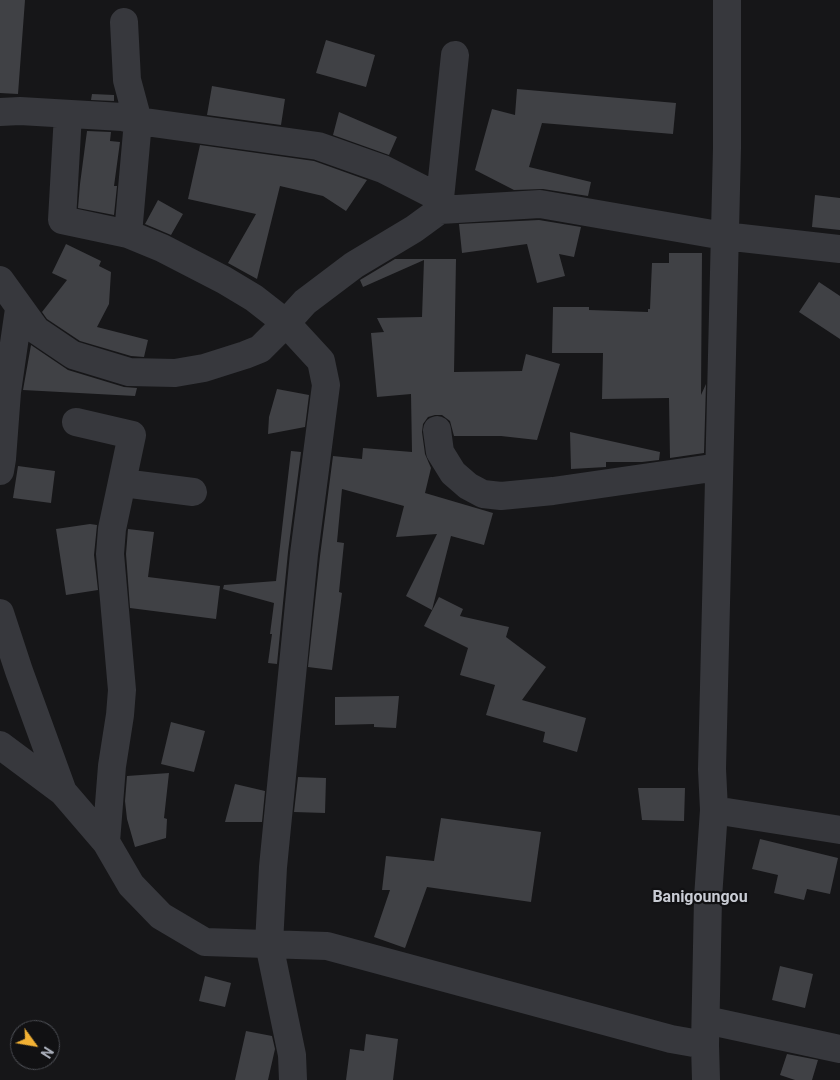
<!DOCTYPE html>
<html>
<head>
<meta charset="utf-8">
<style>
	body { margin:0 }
	#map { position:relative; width:840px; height:1080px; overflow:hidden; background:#161618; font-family:Roboto,sans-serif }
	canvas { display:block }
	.north { position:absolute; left:10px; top:1020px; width:50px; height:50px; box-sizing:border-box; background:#111113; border:1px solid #4d4f55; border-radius:50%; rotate:122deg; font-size:14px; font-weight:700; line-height:20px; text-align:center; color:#a8adb8 }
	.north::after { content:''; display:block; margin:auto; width:18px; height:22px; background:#f2b134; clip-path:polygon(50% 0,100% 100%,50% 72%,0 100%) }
</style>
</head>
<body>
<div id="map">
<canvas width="840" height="1080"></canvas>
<div class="north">N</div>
</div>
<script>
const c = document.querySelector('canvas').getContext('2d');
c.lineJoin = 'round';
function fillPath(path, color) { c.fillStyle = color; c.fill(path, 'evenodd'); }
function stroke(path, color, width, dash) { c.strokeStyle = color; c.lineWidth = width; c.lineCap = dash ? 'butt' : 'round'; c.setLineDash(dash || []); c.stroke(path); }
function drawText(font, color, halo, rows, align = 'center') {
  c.font = font + ' Roboto,sans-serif'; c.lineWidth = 4.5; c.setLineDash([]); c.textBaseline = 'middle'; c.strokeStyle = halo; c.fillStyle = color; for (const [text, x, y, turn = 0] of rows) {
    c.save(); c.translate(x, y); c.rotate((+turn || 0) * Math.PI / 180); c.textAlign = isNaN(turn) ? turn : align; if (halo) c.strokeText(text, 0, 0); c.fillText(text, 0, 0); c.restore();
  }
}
fillPath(new Path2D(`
	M0 0H25L18 94 0 93Z
	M326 40 375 55 366 87 316 73Z
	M212 86 285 99 281 125 207 115Z
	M517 89 676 103 673 134 542 123 529 167 591 182 588 196 543 189 514 190 475 170 492 109 515 115Z
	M92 94 114 95V101L91 100Z
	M339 112 397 137 389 155 333 135Z
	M87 131 111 132 110 141 120 142 114 186H117L114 215 78 208 80 184Z
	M200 145 314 161 367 180 346 211 323 196 280 186 257 279 228 263 256 214 188 199Z
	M815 195 840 198V230L812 227Z
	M158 200 183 214 171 235 145 224Z
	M539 220 581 227 574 257 559 254 565 276 537 283 527 244 462 253 459 224Z
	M66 244 101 261 99 266 111 272 109 304 97 327 148 340 144 357 131 356 80 341 47 319 42 312 67 280 52 273Z
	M669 253H702L701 395 706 384 704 453 670 458 669 398 602 399 603 353H552L553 307H589V310L648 312V309H650L652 263H669Z
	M395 259H456L454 372 522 371 526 354 560 364 537 440 501 436H454L450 421 442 415H435L428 417 423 424 422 432 425 454 431 468 425 493 493 513 484 545 451 536 432 610 406 596 437 534 396 537 404 506 342 489 337 542 344 543 339 592 342 593 332 670 308 667 320 556 333 456 362 459 363 448 412 452 411 394 377 397 371 333 384 332 377 318 422 317 424 260 363 287 360 280Z
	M819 282 840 296V339L799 312Z
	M31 345 68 370 124 387 137 388 135 396 23 390Z
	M277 389 309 395 305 427 268 434 269 417Z
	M570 432 660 452 659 460 642 462H606V467L571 469Z
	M291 451 301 452 288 552 277 664 268 663 272 634H270L274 603 223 589 224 585 276 581Z
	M18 466 55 471 51 503 13 498Z
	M90 524 97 525 94 555 98 590 66 595 56 529Z
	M128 529 154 532 148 577 220 586 216 619 130 608 126 554Z
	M439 597 463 609 460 616 509 627 506 637 546 667 522 700 586 718 577 752 543 742 545 732 486 715 495 685 460 675 468 648 424 626Z
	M399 696 396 728 374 727V724L335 725V697Z
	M171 722 205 731 194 772 161 764Z
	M169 773 164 818 167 819 166 838 135 847 127 819 125 801 127 776Z
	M298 777 326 778 325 813 294 812Z
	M235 784 265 791 262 822H225Z
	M638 788H685L684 821 642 820Z
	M441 818 541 832 531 902 427 887 405 948 374 937 390 890H382L386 856 434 861Z
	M760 839 838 858 830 894 807 889 804 900 774 893 778 875 752 869Z
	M780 966 813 974 805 1008 772 1000Z
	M205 976 231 983 225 1007 199 1001Z
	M246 1031 272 1036 275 1049 268 1080H235Z
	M366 1034 398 1039 393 1080H346L350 1049 364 1051Z
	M787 1054 818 1060 812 1080H795L780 1075Z`), '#404145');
stroke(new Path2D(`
	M124 22 127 80 138 121 128 234
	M0 112 20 111 122 117 138 121 318 146 383 169 440 198V210
	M68 114 62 220 128 234 162 248 224 280 254 298 286 323 321 361 326 385 304 554 273 867 269 944 292 1055 293 1080
	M440 198 455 55
	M0 280 36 330 73 355 129 372 175 373 204 368 245 355 260 349 286 323 305 302 354 265 414 229 440 210 540 204 724 236 840 249
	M76 422 132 435 112 529 110 554 122 690 120 715 112 766 106 842
	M437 430 440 452 453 473 468 486 483 494 501 496 553 491 719 467
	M0 471 2 459 7 392 19 309
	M123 483 193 492
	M0 613 19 671 63 792
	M0 745 63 792 106 842 131 885 161 916 205 942 327 946 671 1039 705 1045
	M714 810 840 830
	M706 1020 840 1049
	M706 1080 705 1045 708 898 714 810 712 769 727 148V0`), '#37383d', 28);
drawText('bold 16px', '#c9ccd4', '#111113', [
	["Banigoungou",700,898]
]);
</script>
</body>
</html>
